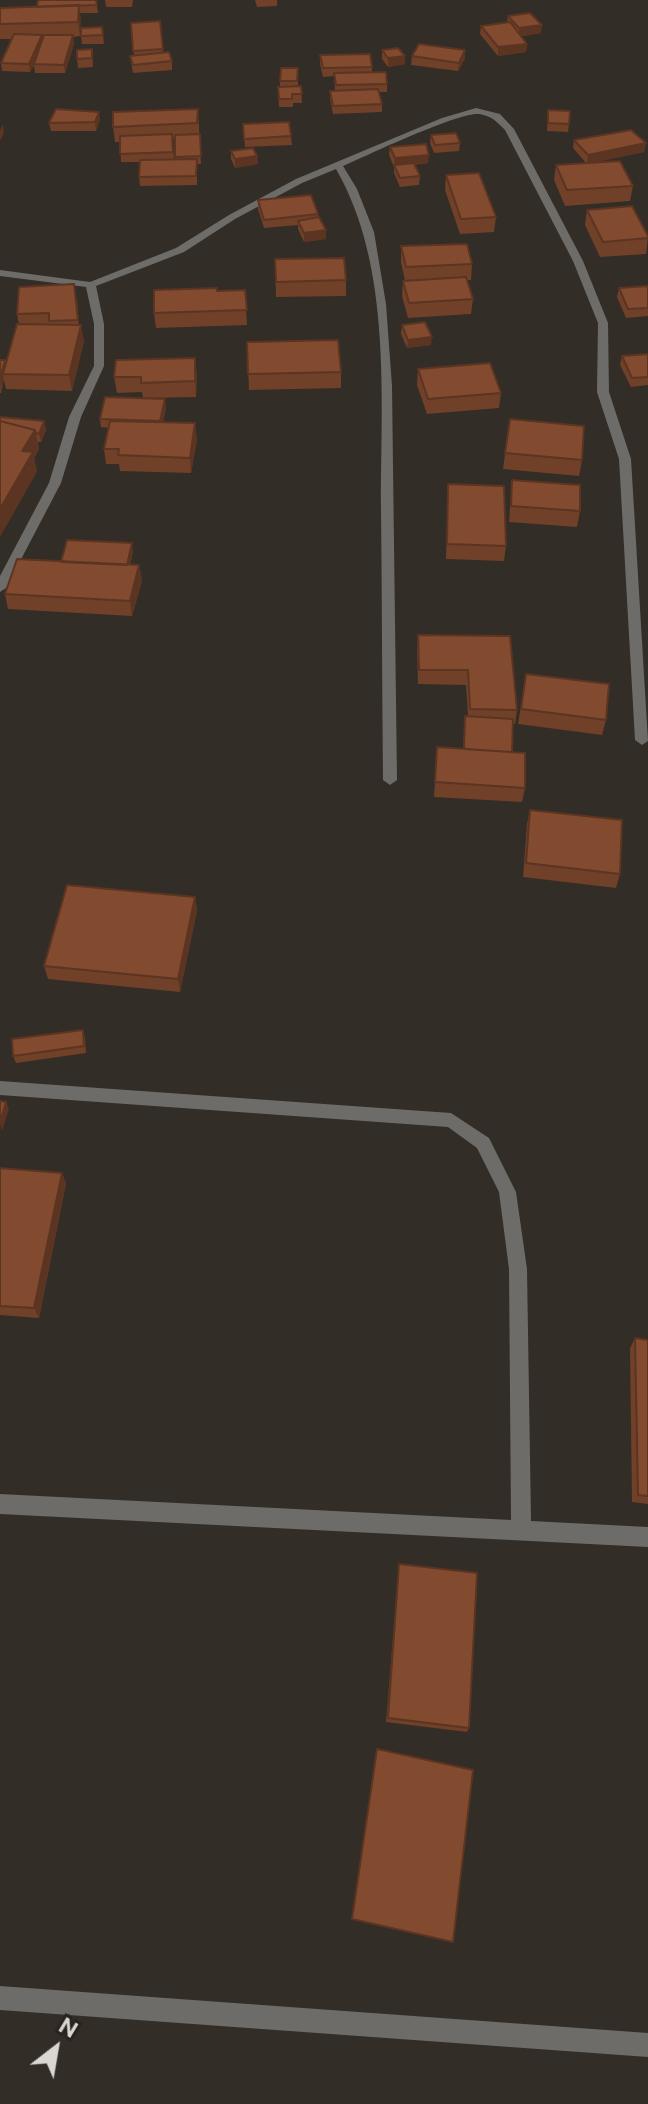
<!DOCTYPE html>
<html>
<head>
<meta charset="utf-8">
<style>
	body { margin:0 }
	#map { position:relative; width:648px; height:2104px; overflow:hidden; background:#322d26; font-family:"Public Sans",sans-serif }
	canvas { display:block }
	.north { position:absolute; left:16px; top:2008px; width:80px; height:80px; -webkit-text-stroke:6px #28231d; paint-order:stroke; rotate:31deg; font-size:22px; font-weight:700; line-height:32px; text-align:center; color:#dad6d2 }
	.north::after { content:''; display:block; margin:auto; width:28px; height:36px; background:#dad6d2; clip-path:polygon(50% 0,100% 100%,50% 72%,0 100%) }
</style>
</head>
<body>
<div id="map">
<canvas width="648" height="2104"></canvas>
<div class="north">N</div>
</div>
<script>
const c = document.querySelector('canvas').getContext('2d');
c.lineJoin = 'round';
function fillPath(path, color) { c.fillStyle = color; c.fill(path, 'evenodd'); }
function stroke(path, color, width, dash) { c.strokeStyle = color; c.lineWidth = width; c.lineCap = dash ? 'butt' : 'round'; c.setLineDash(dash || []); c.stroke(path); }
fillPath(new Path2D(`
	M476 108 500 114 514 129 583 261 608 323 609 392 631 459 648 741 642 745 635 740 619 459 597 392 598 323 573 261 505 130C497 122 492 116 479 114 458 112 368 155 343 166L357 189 374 232 386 304 392 386 397 780 390 785 383 780C382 689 382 598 381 507 381 398 392 266 336 169L302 183 235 219 184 252 96 286 104 324V366L81 417 61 483 6 588 0 592V576L49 483 69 417 94 366V324L86 287 0 276V270L90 282 176 248 229 215 296 179 442 118Z
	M0 1081 451 1113 489 1138 516 1192 527 1269 531 1521 648 1527V1547L0 1514V1494L511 1520 509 1269 499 1192 477 1148 448 1127 0 1095Z
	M0 1986 648 2033V2057L0 2010Z`), '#6d6c68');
fillPath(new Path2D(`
	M96 0 98 13H80V36L73 37 74 44 65 73H35L34 65 30 72 2 71 1 63 12 39H0V8L37 6Z
	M105 0H133L132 7H106Z
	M255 0H277V6L257 7Z
	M508 16 541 33 521 36 527 44 526 52 498 56 480 34 481 26 507 23Z
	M160 21 163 53 172 61V70L133 73 130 56 134 55 131 23Z
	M102 27 104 44H82L81 36Z
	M92 49 93 67 78 68 77 59Z
	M382 50 405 56V64L388 67 382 59Z
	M320 55 372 67V72L387 84V92H379L382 104V112L333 114 330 99V91H335L334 76 323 77 320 64Z
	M412 56 465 58 458 71 411 65Z
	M298 68V86H301L302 103H293V107H279L278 87H280V81Z
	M198 109 201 164H197V185L140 186 139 177 140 162H121L120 142H115L113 127ZM172 139H175V159H174Z
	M548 110 569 124 568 132 547 131Z
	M100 120 96 131H51L49 123Z
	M243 124 291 136 292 145 245 147Z
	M431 135 460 143 459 151 434 153 430 143Z
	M574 140 646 143 644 152 592 163 633 186 630 201 565 206 554 180 556 165 586 163 573 148Z
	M390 147 428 163 414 165 420 176 419 185 400 187 394 173V167L389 155Z
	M231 151 257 156 258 164 235 168 231 159Z
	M446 175 496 217 494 232 460 234 445 190Z
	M258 200 318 214V218L326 239 304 242 298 229V225L264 228 258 209Z
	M587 210 648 236 646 254 600 257 585 225Z
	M401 246 472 264 471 280H467L473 299 471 314 408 318 402 296 403 281H405L401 262Z
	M275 259 346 280V296L276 297Z
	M648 286V316L626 318 617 297 619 288Z
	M245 290 247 325 156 328 154 313 217 291Z
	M77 299 79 325 84 341 72 391 6 389 4 380 1 393H0V360H5V364L19 324 17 314Z
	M402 325 431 345 407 348 401 334Z
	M247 342 341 372V388L249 390Z
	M648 354V385L631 387 620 365 622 356Z
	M418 369 501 393 499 408 427 414 417 385Z
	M197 374 196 397 143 398 142 392 117 393 114 377Z
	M166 408 163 422 197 439 191 473 120 471 119 464H106L104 449 109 428 101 427 100 419Z
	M0 417 44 421 46 430 41 442H38L39 449 34 458 37 472Z
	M510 419 582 460 579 476 503 469Z
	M512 480 580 511 577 527 509 522Z
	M448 484 506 546 504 561 446 559Z
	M133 552 130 565H139L142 581 132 616 8 609 5 594 61 562Z
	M418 635 510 636 517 710 515 724H513L512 752 525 788 522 802 434 797 437 747 463 749 465 716H468L466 685 418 684 417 650Z
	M526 674 606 720 602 735 518 724Z
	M530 810 620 874 616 888 523 877 527 824Z
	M195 897 197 911 180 992 48 979 44 966Z
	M85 1037 86 1053 16 1063 13 1056Z
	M0 1168 62 1173 66 1184 39 1318 0 1315Z
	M635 1338 648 1340V1504L632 1502 630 1348Z
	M399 1564 469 1728 467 1732 386 1722Z`), '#704029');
fillPath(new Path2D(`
	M79 5 81 20 80 36 78 22Z
	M542 25 541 33 519 37V28Z
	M42 35 43 43 30 72 29 64Z
	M73 35 74 44 65 73 64 65Z
	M527 44 526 52 498 56V47Z
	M465 50V58L458 71 459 63Z
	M405 56V64L388 67V58Z
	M99 112 100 120 96 131 95 122Z
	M3 124 4 133 0 141V130Z
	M646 143 644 152 587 164 588 155Z
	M429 155 428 163 394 167 395 158Z
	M257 156 258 164 235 168V159Z
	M326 230V239L304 242V233Z
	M74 284 80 332 81 325 84 341 72 391 69 375 79 332Z
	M432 337 431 345 407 348 408 340Z
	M195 358 197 374 196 397 195 381Z
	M5 360 6 369 3 374 4 380 1 393 0 380Z
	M165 399 166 408 161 430 160 421Z
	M44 421 46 430 41 442 39 434Z
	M195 423 197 439 191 473 190 458Z
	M35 430 39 449 34 458 37 472 0 537V509L22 451Z
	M132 543 133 552 128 576 127 567Z
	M139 565 142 581 132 616 130 601Z
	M195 897 197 911 180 992 178 979Z
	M6 1102 9 1109 2 1131 0 1123Z
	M62 1173 66 1184 39 1318 34 1308Z`), '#5b3422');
const building = new Path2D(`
	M38 0H96L97 5 37 7Z
	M79 5 78 22 0 24V8Z
	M530 13 542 25 519 28 508 16Z
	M160 21 163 49 133 51 131 23Z
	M510 22 527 44 498 47 481 26Z
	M102 27 103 35 81 36V28Z
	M14 34 42 35 29 64 1 63Z
	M44 35H73L64 65 34 64Z
	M419 44 465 50 459 63 412 56Z
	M398 48 405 56 388 58 382 50Z
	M92 49V58L77 59V50Z
	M169 52 172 61 133 65 130 56Z
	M370 54 372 67 323 68 320 55Z
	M281 68H298L297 81H280Z
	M386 72 387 84 336 85 334 73Z
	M301 86 302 94H292V99H279L278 87Z
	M378 89 382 104 333 106 330 91Z
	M56 109 99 112 95 122 49 123Z
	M198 109 197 123 113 127V112Z
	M548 110 570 111 569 124 548 123Z
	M289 122 291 136 244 139 243 124Z
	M631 130 646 143 588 155 574 140Z
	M456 133 460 143 435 145 431 135Z
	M172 134 173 152 120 154V136Z
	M200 134 201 156 175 157V135Z
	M426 144 429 155 395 158 390 147Z
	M253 148 257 156 235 159 231 151Z
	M197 159 196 176 139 177 140 160Z
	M620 161 633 186 567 190 556 165Z
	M414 163 420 176 400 178 394 165Z
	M479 173 496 217 461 219 446 175Z
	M311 195 318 214 264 220 258 200Z
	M632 206 648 236V238L603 242 587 210Z
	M319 217 326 230 304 233 298 221Z
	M467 244 472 264 406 267 401 246Z
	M344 258 346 280 276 282 275 259Z
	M466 277 473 299 409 303 403 281Z
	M74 284 78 320 49 321V313L17 314 19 287Z
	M648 286V308L628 309 619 288Z
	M217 288V291L245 290 247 310 154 313V290Z
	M425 322 432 337 408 340 402 325Z
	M17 324 81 325 69 375 3 374Z
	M338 340 341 372 248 374 247 342Z
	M648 354V377L632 378 622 356Z
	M195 358V381L141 383V377H114L116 360Z
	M0 360H5L0 380Z
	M490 363 501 393 428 399 418 369Z
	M105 397 165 399 160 421 100 419Z
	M0 417 44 421 39 434 36 433 35 430 0 421Z
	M510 419 584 426 582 460 505 453Z
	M0 421 35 430 22 451 33 452 0 509Z
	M110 421 195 423 190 458 118 455 119 449H104Z
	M512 480 580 485V511L511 506Z
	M448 484 504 486 506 546 447 544Z
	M67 540 132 543 127 565 61 562Z
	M17 559 139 565 130 601 5 594Z
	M418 635 510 636 517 710 470 709 468 670H419Z
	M526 674 609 684 606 720 521 709Z
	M465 716 513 719 512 752 464 749Z
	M437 747 525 753V788L435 782Z
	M530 810 622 820 620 874 526 863Z
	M67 885 195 897 178 979 44 966Z
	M83 1030 84 1046 13 1056 12 1039Z
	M0 1101 6 1102 0 1123Z
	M0 1168 62 1173 34 1308 0 1306Z
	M635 1338 648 1340V1496L638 1495Z
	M399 1564 477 1573 469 1728 388 1718Z
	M377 1749 473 1770 453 1942 352 1919Z`);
fillPath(building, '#824b30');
stroke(building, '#5b3422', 2);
</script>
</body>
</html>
